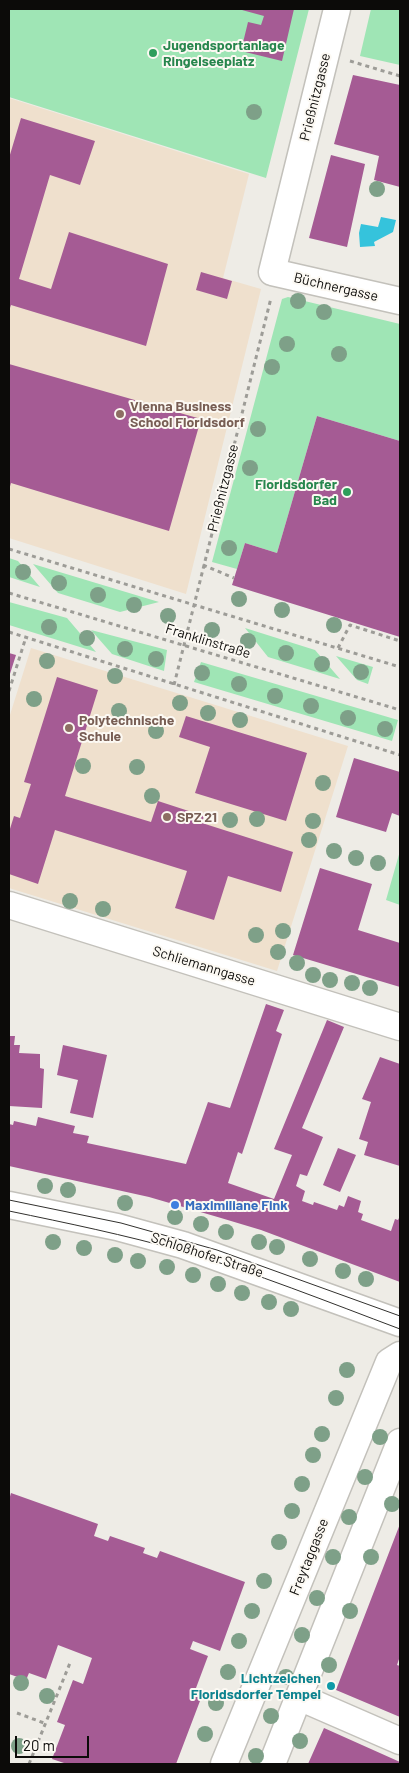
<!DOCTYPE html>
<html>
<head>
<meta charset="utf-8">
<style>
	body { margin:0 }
	#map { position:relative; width:409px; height:1773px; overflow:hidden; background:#eeece6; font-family:Barlow,sans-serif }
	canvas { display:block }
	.frame { position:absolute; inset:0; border:10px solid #0c0b09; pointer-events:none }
	.scale { position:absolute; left:15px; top:1736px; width:74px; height:22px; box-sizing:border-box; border:2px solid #0c0b09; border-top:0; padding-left:6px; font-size:15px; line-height:18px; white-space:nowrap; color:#0c0b09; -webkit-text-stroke:4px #fcf9f3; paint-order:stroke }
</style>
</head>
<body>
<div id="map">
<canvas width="409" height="1773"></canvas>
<div class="frame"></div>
<div class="scale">20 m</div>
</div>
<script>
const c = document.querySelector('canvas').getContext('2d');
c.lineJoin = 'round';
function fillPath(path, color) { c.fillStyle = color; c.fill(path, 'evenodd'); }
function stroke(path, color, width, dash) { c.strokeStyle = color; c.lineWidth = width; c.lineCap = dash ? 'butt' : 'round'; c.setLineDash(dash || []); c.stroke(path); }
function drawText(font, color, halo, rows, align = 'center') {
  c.font = font + ' Barlow,sans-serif'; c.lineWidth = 4; c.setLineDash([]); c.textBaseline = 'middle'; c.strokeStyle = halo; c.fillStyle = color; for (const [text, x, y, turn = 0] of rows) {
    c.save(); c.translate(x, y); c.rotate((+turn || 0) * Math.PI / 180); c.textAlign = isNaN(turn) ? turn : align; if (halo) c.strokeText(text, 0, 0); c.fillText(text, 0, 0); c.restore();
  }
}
fillPath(new Path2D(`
	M9 98 249 174 223 278 261 289 186 594 9 538Z
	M31 648 348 746 277 971 9 888V718Z`), '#efe0cd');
fillPath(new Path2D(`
	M9 9H309L266 178 9 97Z
	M371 9H400V65L360 56Z
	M288 297 400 324V441L317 416 277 553 245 543 237 569 212 562 282 299Z
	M9 558 18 561 40 587 9 577Z
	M33 564 159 602 120 612 58 593Z
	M9 602 67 618 96 652 9 625Z
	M245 628 315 650 340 679 268 657Z
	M91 630 167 650 164 671 112 654Z
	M336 656 373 667 368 684 357 680Z
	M201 662 398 720 392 741 194 682Z
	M400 851V905L386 900Z`), '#9fe5b5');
fillPath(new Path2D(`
	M381 217 396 220 393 232 374 242 375 246 360 247 359 233 361 224 378 227Z`), '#35c3dc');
fillPath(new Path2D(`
	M243 9H294L282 61 241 51 248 22 261 25 264 16 242 10Z
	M353 75 400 85V187L374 180 379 156 334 144Z
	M21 118 95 141 80 185 50 175 19 279 51 289 69 232 168 264 146 346 11 305 9 311V158Z
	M331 155 365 164 347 247 309 238Z
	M201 272 232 281 227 299 196 290Z
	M9 364 201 419 169 531 11 483 9 490Z
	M317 416 400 441V637L232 585 245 543 277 553Z
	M9 653 16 655 9 677Z
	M57 677 98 690 65 796 151 822 158 801 204 816 202 823 293 852 281 892 228 876 214 920 175 908 187 871 55 830 38 884 9 874V832L14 816 20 818 31 784 24 782Z
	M186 716 307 753 286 821 195 793 210 747 179 737Z
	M354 758 400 772V816L392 813 386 832 336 817Z
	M320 868 372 884 358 930 400 943V987L293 955Z
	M266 1004 284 1010 276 1031 282 1034 242 1154 238 1152 228 1183 274 1199 292 1155 274 1149 327 1020 344 1027 302 1128 323 1137 307 1176 300 1174 296 1186 305 1191 302 1201 313 1205 314 1202 337 1210 339 1205 344 1207 348 1196 361 1201 358 1212 363 1214 361 1220 391 1231 395 1219 398 1220 400 1216V1282L261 1230 221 1218 149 1197 9 1166V1124L13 1125 14 1121 36 1126 38 1117 75 1126 73 1133 89 1136 87 1143 186 1164 208 1102 230 1108Z
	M9 1036H15L14 1045H20L19 1053 40 1054V1068L44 1069 42 1108 9 1106Z
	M63 1045 107 1055 93 1118 70 1113 78 1080 57 1075Z
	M380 1057 400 1064V1166L364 1155 368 1142 359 1139 371 1102 362 1099Z
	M338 1148 356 1155 340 1192 323 1185Z
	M11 1493 98 1524 94 1536 108 1541 110 1536 145 1548 143 1553 157 1558 160 1551 245 1582 220 1651 193 1641 190 1649 208 1656 196 1688 203 1693 176 1764H67L52 1759 65 1725 57 1722 73 1680 83 1684 92 1658 58 1645 46 1679 29 1673 26 1680 9 1674V1500Z
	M400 1524V1656L397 1665 400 1666V1717L336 1690Z
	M324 1728 400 1762V1764H308Z`), '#a55b94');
const street = new Path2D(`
	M337 9 272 272 400 301
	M9 905 400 1027
	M9 1205 117 1227 183 1245 400 1323
	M299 1697 400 1741
	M224 1764 389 1362 400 1355
	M272 1764 400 1442`);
stroke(street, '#c3c1bb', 29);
stroke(new Path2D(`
	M350 61 400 76
	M9 549 400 667
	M203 565 234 578
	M9 593 400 710
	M9 632 400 755
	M338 648 350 625 400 641
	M174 685 271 298
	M9 691 26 637
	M17 1713 44 1723
	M29 1764 70 1663`), '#9d9c97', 3, [4, 4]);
stroke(street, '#fff', 26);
stroke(new Path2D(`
	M9 1200 121 1223 217 1250 400 1316
	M9 1211C67 1223 125 1235 182 1251 256 1273 328 1302 400 1329`), '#32312e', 1);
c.fillStyle = '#7ea088';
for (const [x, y] of [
	[254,112],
	[377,189],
	[298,301],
	[324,312],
	[287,344],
	[339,354],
	[272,367],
	[258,429],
	[250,468],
	[229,548],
	[23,572],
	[59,583],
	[98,595],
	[239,599],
	[134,605],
	[282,610],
	[168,616],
	[334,625],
	[49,627],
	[212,630],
	[87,638],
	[248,641],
	[125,649],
	[286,653],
	[156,659],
	[47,661],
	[322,664],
	[361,672],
	[202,673],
	[115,676],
	[239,684],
	[275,696],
	[34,699],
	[180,703],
	[311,706],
	[119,711],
	[208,713],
	[348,718],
	[240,720],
	[385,729],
	[156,731],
	[83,766],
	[137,767],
	[323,783],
	[152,796],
	[257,819],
	[230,820],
	[313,821],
	[309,840],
	[334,851],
	[356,858],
	[378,863],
	[70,901],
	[103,909],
	[283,931],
	[256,935],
	[278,952],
	[297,963],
	[313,975],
	[330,980],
	[352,983],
	[370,988],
	[45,1186],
	[68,1190],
	[125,1203],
	[175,1217],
	[201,1224],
	[226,1232],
	[53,1242],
	[259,1242],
	[277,1247],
	[84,1248],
	[115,1255],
	[310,1259],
	[138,1261],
	[167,1267],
	[343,1271],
	[193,1275],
	[366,1279],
	[218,1284],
	[242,1293],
	[269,1302],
	[291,1309],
	[347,1370],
	[336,1398],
	[322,1434],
	[380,1437],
	[313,1455],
	[365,1477],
	[302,1484],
	[392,1504],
	[292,1511],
	[349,1517],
	[279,1542],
	[333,1557],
	[371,1557],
	[264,1581],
	[317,1598],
	[252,1611],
	[350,1611],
	[302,1635],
	[239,1641],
	[329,1665],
	[228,1672],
	[286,1677],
	[21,1683],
	[47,1696],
	[216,1703],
	[271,1716],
	[205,1734],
	[300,1741],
	[19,1746],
	[256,1756]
]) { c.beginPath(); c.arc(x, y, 8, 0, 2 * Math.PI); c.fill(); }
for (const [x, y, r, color] of [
	[153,53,5,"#2e9e5b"],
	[120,414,5,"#8d6e63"],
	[347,492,5,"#2e9e5b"],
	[69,728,5,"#8d6e63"],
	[167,817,5,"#8d6e63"],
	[175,1205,5,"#3f7fe0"],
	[331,1686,5,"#0f9aa8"]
]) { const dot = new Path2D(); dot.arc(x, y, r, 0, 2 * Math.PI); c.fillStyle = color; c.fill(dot); stroke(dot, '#fcf9f3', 2); }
drawText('bold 14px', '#27864d', '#fcf9f3', [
	["Jugendsportanlage",163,45],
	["Ringelseeplatz",163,61],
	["Floridsdorfer",337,484,"right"],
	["Bad",337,500,"right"]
], 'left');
drawText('14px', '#0c0b09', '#fcf9f3', [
	["Prießnitzgasse",315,97,-76],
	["Büchnergasse",336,287,13],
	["Prießnitzgasse",223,488,-76],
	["Franklinstraße",208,641,17],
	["Schliemanngasse",204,966,17],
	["Schloßhofer Straße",207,1255,18],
	["Freytaggasse",309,1557,-68]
]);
drawText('bold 14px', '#785e54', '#fcf9f3', [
	["Vienna Business",130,406],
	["School Floridsdorf",130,422],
	["Polytechnische",79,720],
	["Schule",79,736],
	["SPZ 21",177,817]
], 'left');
drawText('bold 14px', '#366cbe', '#fcf9f3', [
	["Maximiliane Fink",185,1205]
], 'left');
drawText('bold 14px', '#0d838f', '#fcf9f3', [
	["Lichtzeichen",321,1678],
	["Floridsdorfer Tempel",321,1694]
], 'right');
</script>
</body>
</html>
